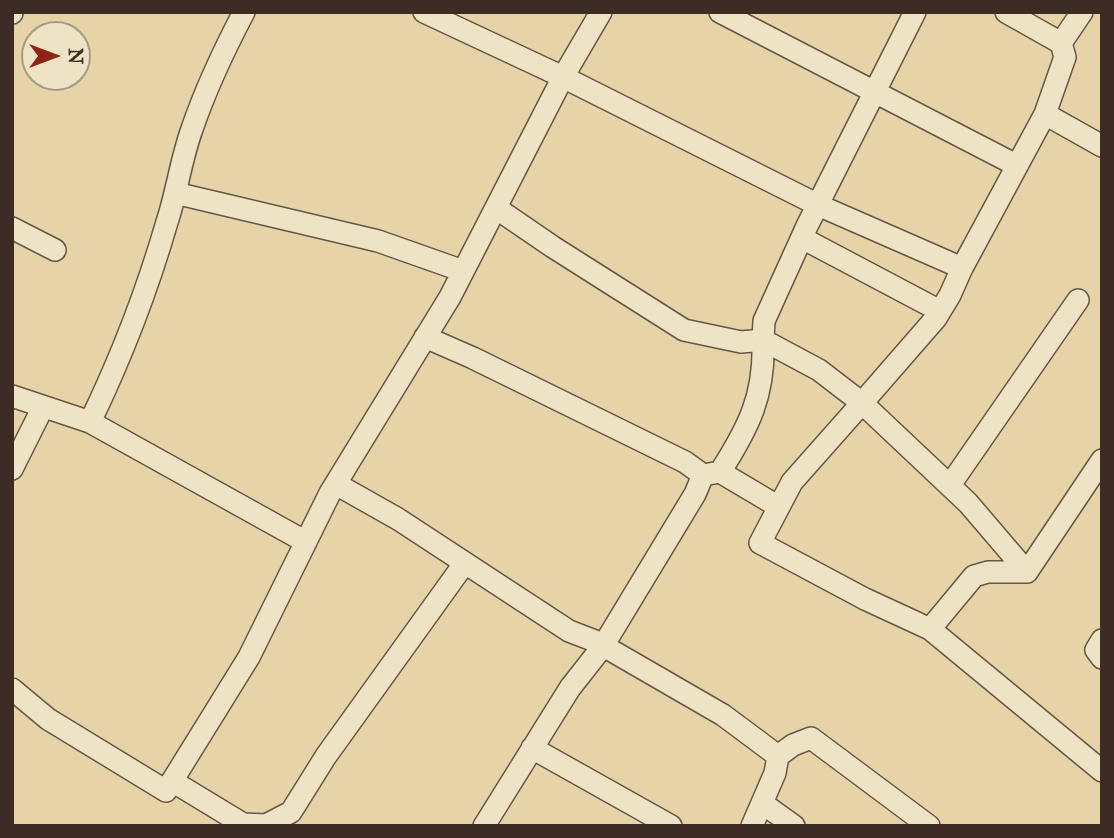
<!DOCTYPE html>
<html>
<head>
<meta charset="utf-8">
<style>
	body { margin:0 }
	#map { position:relative; width:1114px; height:838px; overflow:hidden; background:#e6d4a8; font-family:"IM FELL Great Primer",serif }
	canvas { display:block }
	.frame { position:absolute; inset:0; border:14px solid #3c2c25; pointer-events:none }
	.north { position:absolute; left:21px; top:21px; width:70px; height:70px; box-sizing:border-box; background:#efe3c6; border:2px solid #a79a86; border-radius:50%; rotate:90deg; font-size:19px; font-weight:700; line-height:28px; text-align:center; color:#3c2c25 }
	.north::after { content:''; display:block; margin:auto; width:24px; height:32px; background:#8f2418; clip-path:polygon(50% 0,100% 100%,50% 72%,0 100%) }
</style>
</head>
<body>
<div id="map">
<canvas width="1114" height="838"></canvas>
<div class="frame"></div>
<div class="north">N</div>
</div>
<script>
const c = document.querySelector('canvas').getContext('2d');
c.lineJoin = 'round';
function stroke(path, color, width, dash) { c.strokeStyle = color; c.lineWidth = width; c.lineCap = dash ? 'butt' : 'round'; c.setLineDash(dash || []); c.stroke(path); }
const minor = new Path2D(`
	M424 12 563 77 601 12
	M720 12 1016 165
	M915 12 807 226 764 321 763 340 819 370 862 403 792 482 760 543 865 599 930 629 1102 771
	M1006 12 1061 43 1082 12
	M12 13V12
	M1045 114 1102 146
	M175 193 378 241 463 271
	M12 228 55 250
	M802 238 940 311
	M425 337 473 358 685 462 703 475
	M12 396 90 422C121 358 147 291 167 222 177 192 181 159 192 129 206 88 224 50 244 12
	M90 422 306 542
	M12 469 43 407
	M720 472 779 507
	M336 484 398 519 569 631 595 641 723 715 778 756 793 745 811 738 929 826
	M950 485 1078 300
	M1027 572 968 503 862 403 936 318 950 295 962 268 1045 114 1065 57 1061 43
	M1027 572 1102 460
	M930 629 974 576 988 572H1027
	M1102 640 1096 650 1102 658
	M12 689 48 719 166 791 249 657 330 493 450 297 563 77 818 205 962 268
	M532 748 671 826
	M172 781 243 824 242 826
	M762 803 794 826
	M243 824 266 825 291 812 326 756 464 564
	M484 826 570 688 603 646 695 494 703 475 720 472C749 427 765 395 763 340L741 342 684 330 553 247 496 208
	M752 826 775 773 778 756`);
stroke(minor, '#665646', 24);
stroke(minor, '#efe3c6', 21);
</script>
</body>
</html>
